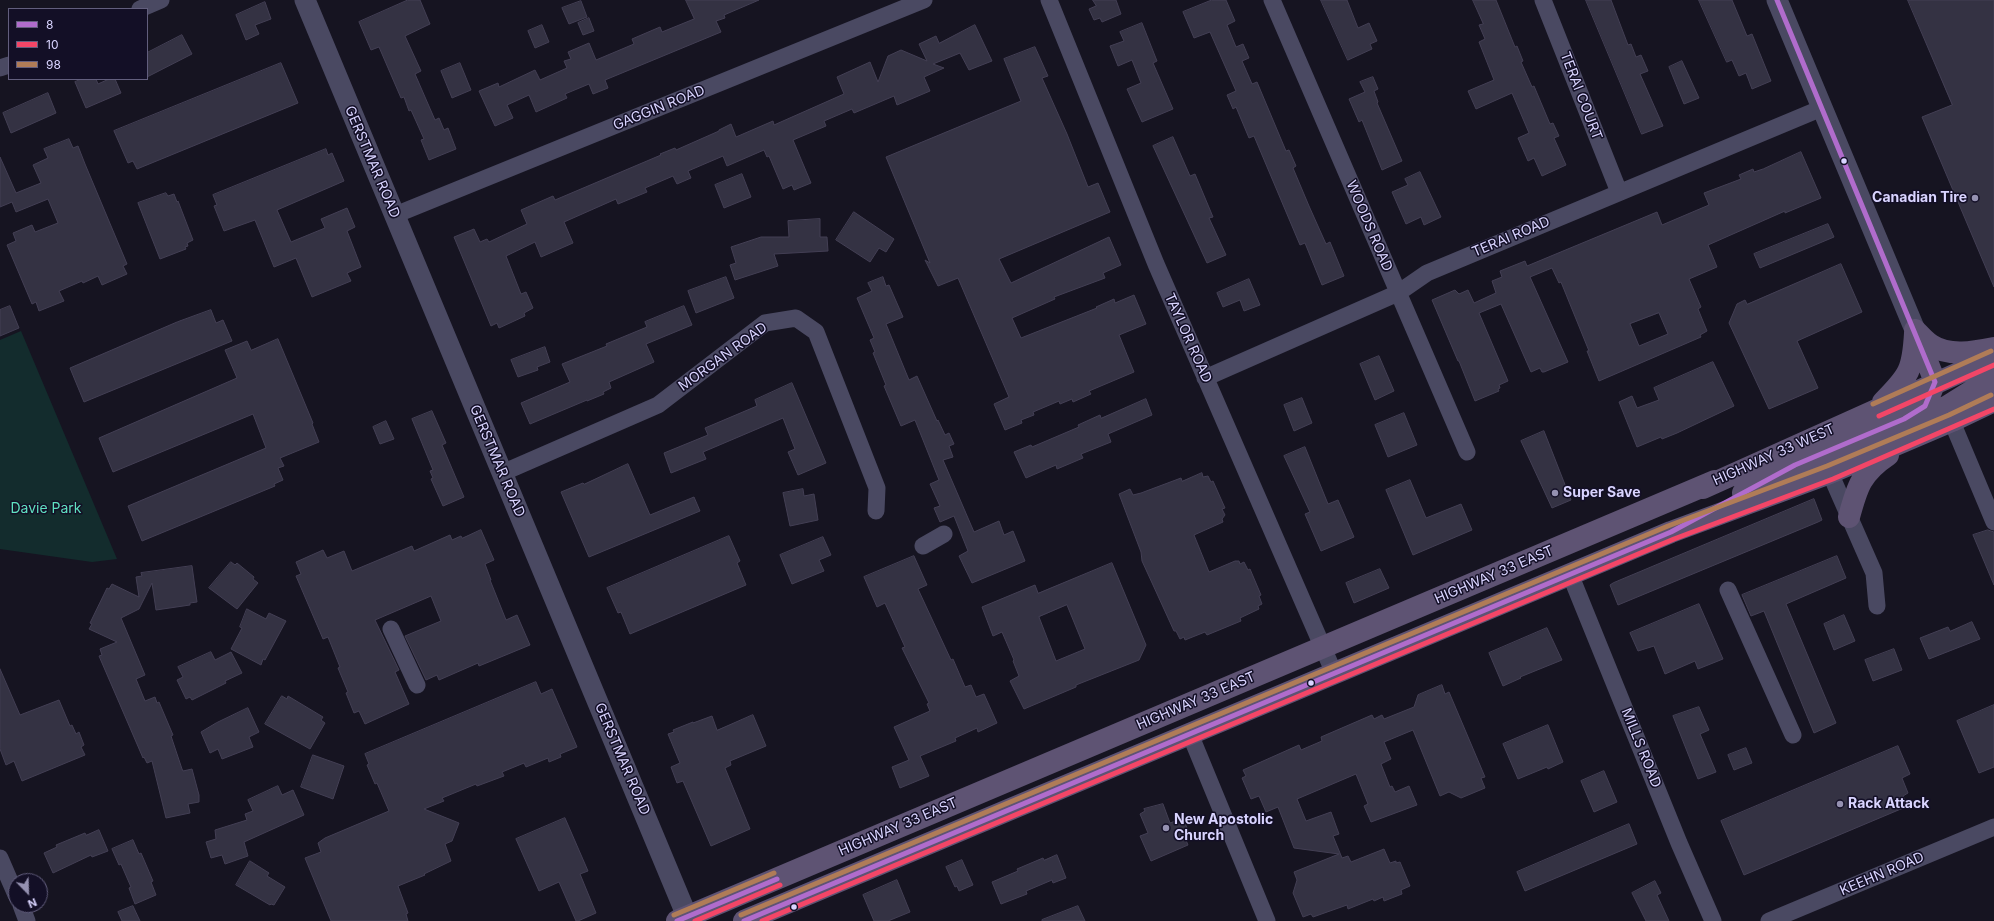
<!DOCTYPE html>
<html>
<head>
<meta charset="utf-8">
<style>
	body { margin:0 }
	#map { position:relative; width:1994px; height:921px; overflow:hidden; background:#161421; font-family:Inter,sans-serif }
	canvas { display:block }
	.legend { position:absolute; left:8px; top:8px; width:140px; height:72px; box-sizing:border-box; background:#130f26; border:1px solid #625e7d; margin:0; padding:5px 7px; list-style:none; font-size:12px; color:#d9d4ff }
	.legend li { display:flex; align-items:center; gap:8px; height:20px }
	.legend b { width:20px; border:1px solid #625e7d }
	.north { position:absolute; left:8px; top:873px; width:40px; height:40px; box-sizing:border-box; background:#130f26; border:1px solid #625e7d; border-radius:50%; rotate:157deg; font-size:11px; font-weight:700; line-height:16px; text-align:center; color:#d9d4ff }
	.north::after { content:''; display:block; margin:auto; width:14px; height:18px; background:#9591b1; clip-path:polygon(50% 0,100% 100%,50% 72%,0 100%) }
</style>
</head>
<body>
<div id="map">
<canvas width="1994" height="921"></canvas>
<ul class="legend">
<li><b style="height:5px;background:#b06ccc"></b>8</li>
<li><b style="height:5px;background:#f34667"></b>10</li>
<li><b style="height:5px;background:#b07c57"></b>98</li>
</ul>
<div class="north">N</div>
</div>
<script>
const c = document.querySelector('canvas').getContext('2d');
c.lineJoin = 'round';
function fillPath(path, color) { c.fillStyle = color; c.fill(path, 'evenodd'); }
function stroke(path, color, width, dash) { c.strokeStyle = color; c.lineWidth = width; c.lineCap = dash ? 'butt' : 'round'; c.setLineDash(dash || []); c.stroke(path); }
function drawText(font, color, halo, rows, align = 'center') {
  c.font = font + ' Inter,sans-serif'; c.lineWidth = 3; c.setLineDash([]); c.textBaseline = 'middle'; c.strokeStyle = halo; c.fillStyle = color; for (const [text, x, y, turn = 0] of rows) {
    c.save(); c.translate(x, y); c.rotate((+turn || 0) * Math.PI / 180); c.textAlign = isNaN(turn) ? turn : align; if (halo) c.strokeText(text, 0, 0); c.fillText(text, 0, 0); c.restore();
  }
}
fillPath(new Path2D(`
	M21 331 117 559 92 562 0 549V340Z`), '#132c2d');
const building = new Path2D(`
	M408 0H420L430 24 405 36 421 71 415 74 435 120 439 118 444 130 448 128 456 149 429 160 421 140 424 139 411 110 409 111 404 97 401 98 379 47 371 50 359 22Z
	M686 0H759L724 15 725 18 716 21 721 32 605 80 608 88 593 94 589 84 565 94 567 98 536 112 529 95 507 105 513 118 495 126 479 91 498 83 499 87 535 70 540 80 567 68 564 61 571 59 568 52 589 43 596 60 634 44 632 39 660 27 662 32 694 19Z
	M1093 0H1116L1121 14 1102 22 1100 18 1094 20 1089 9 1096 6Z
	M1212 0H1226L1235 21 1227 25 1236 47 1243 44 1249 58 1242 61 1252 84 1257 82 1286 151 1289 150 1296 166 1293 168 1309 206 1326 244 1330 242 1344 276 1322 285 1305 243 1300 245 1254 136 1249 138 1236 107 1233 109 1227 95 1236 91 1210 32 1194 38 1183 12Z
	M1321 0H1347L1358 28 1369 23 1377 41 1370 44 1372 49 1348 60Z
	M1473 0H1496L1515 47 1517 46 1523 61 1521 62 1532 87 1534 86 1550 124 1553 123 1559 136 1554 138 1566 165 1542 176 1534 158 1528 161 1518 138 1529 133 1512 93 1476 109 1468 91 1494 80 1479 42 1485 39 1479 25 1483 24Z
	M1586 0H1611L1628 45 1631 44 1636 57 1641 55 1648 71 1640 74 1663 126 1642 134Z
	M1699 0H1732L1747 36 1752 34 1771 81 1752 89 1746 73 1739 76 1732 60 1727 62Z
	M1908 0H1994V287L1922 117 1952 105Z
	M581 1 587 17 569 24 562 8Z
	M265 2 271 19 255 25 259 34 246 40 236 15Z
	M589 18 594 31 583 35 578 23Z
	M1142 23 1157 61 1153 63 1173 109 1142 122 1127 89 1141 83 1132 60 1118 66 1110 46 1124 41 1120 32Z
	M542 25 549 42 535 48 528 31Z
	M975 25 992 61 969 70 960 53 933 64 944 68 924 77 930 91 897 105 894 96 854 113 852 109 824 121 826 126 793 140 811 183 794 190 792 185 783 189 769 156 767 157 764 150 727 166 723 156 688 171 691 178 677 184 673 176 645 188 647 192 618 204 616 199 564 222 573 243 541 257 535 242 506 256 521 294 526 292 533 308 524 313 525 316 499 328 497 323 491 326 454 237 474 229 480 242 487 239 489 242 527 224 521 210 553 196 555 200 661 155 660 154 675 148 676 150 719 131V130L731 124 736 137 773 121 774 125 844 94 837 77 870 62 878 82 888 56 901 50 927 61 919 44 936 36 939 43Z
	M182 35 192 54 147 77V53Z
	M1035 47 1048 76 1042 78 1067 134 1088 187 1098 183 1110 212 999 259 1011 283 1109 237 1121 265 1103 273 1105 278 1054 297 1055 299 1012 318 1021 338 1097 308 1096 307 1114 299 1115 303 1134 295 1146 324 1119 335 1134 372 1089 391 1091 394 1073 402 1072 399 1060 404 1059 401 1033 412 1034 415 1021 420 1022 423 1005 430 994 404 1009 397 958 278 938 286 925 260 930 263 886 157 1021 101 1004 59Z
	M1682 61 1699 98 1684 104 1669 67Z
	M281 63 298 103 137 169 133 161 128 163 114 131Z
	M460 63 471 90 452 98 441 71Z
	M1373 77 1378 89 1374 91 1378 102 1377 103 1402 161 1382 170 1362 120 1359 122 1349 99 1365 92 1360 82Z
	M82 79H96L98 84 109 79H115L121 93 86 108 75 82Z
	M48 93 56 113 11 133 3 113Z
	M1173 137 1190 176 1195 174 1213 217 1209 218 1226 255 1207 263 1153 146Z
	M69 139 73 148 78 146 85 164 127 264 123 266 127 274 102 285 98 276 83 283 82 281 59 291 64 301 39 311 36 302 32 304 7 245 16 241 13 233 32 225 35 232 58 223 48 199 16 212 12 202 0 207V157L16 193 41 183 33 165 48 158 44 149Z
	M326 149 328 155 332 153 344 181 277 210 291 242 325 228 321 219 347 208 355 227 347 231 361 267 347 273 351 281 312 297 296 258 274 267 255 220 224 231 214 206 217 205 213 195Z
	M1801 152 1821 198 1785 213V211L1708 245 1717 267 1689 279 1701 307 1698 309 1707 331 1700 335 1701 337 1599 381 1587 351H1589L1561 282 1559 283 1552 268 1530 277 1568 362 1544 372H1542L1540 368 1531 372 1501 304 1479 313 1508 381 1499 385 1500 388 1498 389 1499 391 1475 401 1459 361H1458L1432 300 1455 290 1459 294 1468 290 1474 303 1496 293 1492 281 1502 277 1500 271 1525 261 1527 266 1657 212 1662 225 1709 205 1704 193 1741 179 1739 175 1753 169 1754 172 1763 169ZM1659 313 1668 334 1639 346 1630 324Z
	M1420 172 1441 217 1424 225 1421 217 1406 224 1392 192 1408 185 1405 179Z
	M742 174 751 197 724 208 715 185Z
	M166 193 168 196 174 194 177 202 178 201 193 240 187 243 188 246 185 247 186 249 160 259 138 203Z
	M854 212 894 239 886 252 879 248 870 262 836 240Z
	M820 219V237H827L828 251 774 254 778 266 735 280 730 265 736 263 731 247 761 237H789L788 221Z
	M1828 224 1834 237 1760 268 1754 254Z
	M1841 264 1862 312 1797 341 1818 388 1769 409 1729 323 1737 304 1745 300 1747 304Z
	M726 277 734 298 696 313 688 291Z
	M883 277 886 286 889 285 903 317 886 324 909 380 917 376 937 421 938 420 945 435 949 433 954 444 949 446 953 457 943 460 974 532 999 521 1004 535 1013 531 1025 561 972 583 959 556 968 551 954 516 940 522 934 508 940 506 930 484 939 480 915 420 901 426 884 386 886 385 873 353 875 352 870 340 874 338 857 298 872 291 868 283Z
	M1249 279 1260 305 1244 311 1240 300 1223 307 1217 293Z
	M10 306 19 328 0 336V310Z
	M684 306 692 325 646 344 654 362 609 382 611 388 603 392 604 394 587 401V400L530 424 521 403 570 382 562 364 607 346 606 344 647 327 645 322Z
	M211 310 216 323 223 320 232 341 84 402 70 368 177 322Z
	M278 339 313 423 312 424 319 442 280 458 284 466 278 468 283 480 274 484 275 486 142 541 128 506 266 448 253 414 113 472 99 438 237 378 225 350 247 341 251 350Z
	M545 347 550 362 537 367 538 370 518 377 511 360Z
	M1379 356 1394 391 1375 400 1360 364Z
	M1713 362 1734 406 1677 433 1662 439 1661 437 1637 447 1619 402 1632 396 1637 408 1659 400 1654 388Z
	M792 383 826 463 798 475 788 452 795 449 783 418 703 452 706 459 671 473 664 453 708 435 705 428 757 406 755 400Z
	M1302 398 1312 423 1294 431 1284 405Z
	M1146 399 1152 415 1108 434 1111 442 1081 454 1083 458 1057 469 1056 465 1026 478 1014 452 1031 445 1032 447 1079 427 1078 425 1100 415 1101 418Z
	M432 411 446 443 442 445 464 497 443 506 431 479 433 478 430 471 433 470 412 419Z
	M1404 413 1417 445 1388 457 1375 425Z
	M386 421 394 439 380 444 373 427Z
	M1544 431 1571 500 1552 508 1521 441Z
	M1305 447 1328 504 1338 500 1354 537 1321 551 1305 514 1310 512 1284 456Z
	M628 464 650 515 694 497 700 511 589 557 561 492 583 483 584 484Z
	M1202 473 1203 477 1208 476 1211 482 1213 481 1225 508 1222 509 1225 515 1222 519 1223 522 1194 535 1209 572 1235 561H1239L1240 564 1244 562 1248 570 1250 569 1261 595 1259 596 1262 604 1258 606 1259 609 1240 618 1241 621 1207 635 1205 632 1185 640 1184 637 1180 639 1176 631H1174L1153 585 1142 561 1141 552 1119 494 1130 489 1133 495 1141 493 1181 478 1182 481Z
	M1410 480 1426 518 1461 504 1472 530 1413 555 1386 490Z
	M803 489 804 496 814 494 818 520 790 526 783 493Z
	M1814 499 1822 520 1818 522 1618 605 1610 585 1613 583Z
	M481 530 494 560 485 564 491 580H490L506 620 517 615 530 645 479 666 478 663 439 680 437 675 426 680 405 636 441 621 431 596 375 620 399 670 395 672 409 704 365 724 359 711 354 713 346 693 348 692 338 668 340 667 328 637 323 639 296 576 301 574 296 562 323 550 327 558 344 551 352 571 412 546 414 551 450 535 452 540 461 536 462 538Z
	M1988 530 1994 532V585L1973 535Z
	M729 536 740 561 737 563 746 585 630 634 621 612 618 613 607 588Z
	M823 537 831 555 819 560 824 571 792 584 780 555Z
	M914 556 927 585 918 589 951 660 953 659 965 687 971 685 976 697 984 694 997 723 978 732 977 728 955 738 956 741 920 756 929 776 900 788 892 767 909 760 894 727 930 711 927 704 929 703 902 648 905 647 885 603 877 607 864 577Z
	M1837 556 1846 578 1786 604 1836 723 1814 733 1764 611 1751 616 1742 595Z
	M231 562 235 565 237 563 254 577 253 579 258 583 237 609 209 588Z
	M1112 563 1146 645 1139 660 1076 685V687L1024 709 1010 681 1019 676 1013 661 1014 660 1002 632 993 636 982 607 1035 585 1038 593ZM1067 605 1085 649 1056 661 1039 617Z
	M192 566 197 602 190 603V605L156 610 152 583 139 609 121 618 145 675 136 679 145 701 155 697 157 703 159 702 173 735 171 736 182 769 183 771 192 769 199 795V802L188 804 190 813 166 818 152 761 147 763 144 757 143 758 99 656 102 655 100 649 117 642 89 629 92 624 90 623 107 588 109 589 112 584 139 597 136 577 142 576 141 573Z
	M1380 569 1389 588 1354 603 1346 583Z
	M1699 604 1723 659 1698 669 1695 661 1665 674 1654 646 1638 651 1630 633Z
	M247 609 266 619 269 613 286 621 265 660 263 659 261 665 231 649 242 628 240 627Z
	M1844 615 1855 641 1834 650 1824 624Z
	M1972 622 1980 639 1929 659 1920 638 1948 627 1950 631Z
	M1547 628 1562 660 1520 677 1521 678 1503 686 1489 653Z
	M1894 649 1902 670 1873 681 1865 660Z
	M211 652 215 660 231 652 242 673 225 681 226 683 192 700 190 697 186 699 177 680 183 677 178 667Z
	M0 669 20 715 59 700 70 726 72 725 76 734 79 732 84 745 81 747 85 755 22 781 14 761 6 765 0 749Z
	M536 682 541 694 552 689 577 747 560 754 561 757 549 762 548 758 526 767 524 763 502 772 504 776 477 786 476 784 442 798 444 801 424 809 459 823 452 841 445 844 451 861 424 874 425 875 398 886 408 913 406 914 408 921H331L305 858 321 852 318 843 325 838 389 811 377 783 375 784 367 765 369 764 365 754Z
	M1442 685 1445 694 1449 692 1463 725 1485 777 1481 778 1485 788 1461 798 1449 792 1440 796 1413 730 1384 742 1391 759 1381 764 1390 787 1392 786 1395 792 1409 786 1417 805 1371 822 1364 806 1368 804 1356 774 1297 799 1306 821 1331 812 1339 834 1333 836 1342 858 1348 856 1351 862 1384 849 1390 863 1396 861V863L1400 862 1410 886 1401 890 1402 894 1384 901 1383 897 1374 901 1373 899 1348 909 1347 905 1313 917 1311 914 1303 917 1293 893 1297 880 1294 872 1339 854 1294 848 1278 807 1266 812 1259 796 1251 799 1242 778 1246 776 1243 770 1299 745 1301 750 1322 741 1321 737 1372 715 1374 719 1382 715 1384 719 1414 707 1418 695Z
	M282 696 287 699 288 696 323 717 321 720 325 723 310 749 265 724Z
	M1994 705V767L1979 773 1957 721Z
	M1699 707 1709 730 1700 734 1716 772 1698 779 1673 716Z
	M248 708 259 732 249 737 253 747 222 759 218 749 210 753 201 732 216 723Z
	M753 715 766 746 730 761 731 765 725 768 750 829 711 846 683 781 677 783 671 767 680 763 668 734 674 732 673 730 693 722V723L712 716 717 730Z
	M1548 725 1563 762 1548 769 1547 767 1518 779 1503 744Z
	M1898 746 1910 774 1902 778 1908 793 1903 796 1908 806 1744 875 1721 821Z
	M1746 748 1752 763 1734 770 1728 755Z
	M313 755 344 766 333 799 301 787Z
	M1604 771 1617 802 1594 812 1581 781Z
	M278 786 282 795 293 790 304 815 244 842 248 856 225 864 222 855 211 858 206 842 216 839 215 830 247 820 245 814 253 811 248 800Z
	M1163 804 1170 823 1183 818 1189 833 1184 835 1188 845 1151 861 1140 836 1148 833 1140 814 1145 811 1144 809Z
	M565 818 588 871 580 874 596 913 578 921H576L559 882 539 891 516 839Z
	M1629 824 1637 844 1525 891 1517 872Z
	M99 830 108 851 92 857 91 855 53 873 44 853 57 847 56 845 85 833 86 835Z
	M133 840 139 854 141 853 153 881 151 882 156 895 135 904 129 888 131 887 121 864 119 865 112 849Z
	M1057 855 1066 878 1053 883 1052 880 1026 891 1027 894 1001 904 992 882 1018 871 1017 869 1043 858 1044 860Z
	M962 860 973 885 959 891 957 886 955 887 946 867Z
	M250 861 269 873 267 876 285 887 274 905 271 904 270 905 236 885Z
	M897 880 910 912 888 921H874L863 895Z
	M1655 881 1661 893 1657 895 1669 921H1646L1632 893Z
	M133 906 140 921H122L118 912Z
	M1078 906 1085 921H1042V920Z`);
fillPath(building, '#343243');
stroke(building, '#433f54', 1);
stroke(new Path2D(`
	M1049 0 1156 264 1334 673
	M1272 0 1467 452
	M1543 0 1619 192
	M140 9 161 0
	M0 68 9 65
	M395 215 924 0
	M1205 378 1398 293 1427 273 1822 108
	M1947 410 1994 522
	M502 473 658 405 765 323 796 318 816 332 877 488 876 511
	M1830 473 1874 573 1877 606
	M923 546 944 534
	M1570 574 1679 843 1713 921
	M1728 590 1793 735
	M391 629 417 685
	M1190 734 1267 921
	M0 858 16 895
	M21 905 27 921
	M1769 921 1994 827`), '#4a4962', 17);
stroke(new Path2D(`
	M305 0 689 921
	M1777 0 1915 330`), '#4a4962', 21);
stroke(new Path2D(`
	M1915 330C1920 335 1925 341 1931 345 1949 357 1974 352 1994 348
	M1883 402C1909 376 1913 370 1915 333
	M1920 418 1946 407 1994 377
	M1703 488 1994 357
	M1743 493 1795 465 1904 419 1925 406 1935 382 1915 330
	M1849 517C1857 487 1861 473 1888 455
	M677 921 1715 481
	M744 921 1671 532 1830 473 1952 421 1994 401`), '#5e5373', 22);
stroke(new Path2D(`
	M677 921 777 879
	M744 921 1671 532 1795 465 1904 419 1925 406 1935 382 1777 0`), '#b06ccc', 5);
stroke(new Path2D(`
	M1879 416 1994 365
	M695 921 780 885
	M762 921 1674 539 1833 479 1994 409`), '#f34667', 5);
stroke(new Path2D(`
	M1873 404 1991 351
	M674 915 774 873
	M741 915 1668 526 1827 466 1949 415 1991 395`), '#b07c57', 5);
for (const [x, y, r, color] of [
	[1844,161,3.5,"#d9d4ff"],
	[1975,198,4,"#9591b1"],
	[1555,493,4,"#9591b1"],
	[1311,683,3.5,"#d9d4ff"],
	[1840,804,4,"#9591b1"],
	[1166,828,4,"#9591b1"],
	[794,907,3.5,"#d9d4ff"]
]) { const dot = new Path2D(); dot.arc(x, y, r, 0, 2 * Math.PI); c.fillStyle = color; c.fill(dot); stroke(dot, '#130f26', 1.5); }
drawText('14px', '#d9d4ff', '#130f26', [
	["TERAI COURT",1581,96,69],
	["GAGGIN ROAD",659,108,-22],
	["GERSTMAR ROAD",372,162,67],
	["WOODS ROAD",1369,226,67],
	["TERAI ROAD",1511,237,-23],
	["TAYLOR ROAD",1188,338,66],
	["MORGAN ROAD",723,357,-36],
	["HIGHWAY 33 WEST",1774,455,-24],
	["GERSTMAR ROAD",497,461,67],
	["HIGHWAY 33 EAST",1494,575,-23],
	["HIGHWAY 33 EAST",1196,701,-23],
	["MILLS ROAD",1641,748,68],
	["GERSTMAR ROAD",622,759,67],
	["HIGHWAY 33 EAST",898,827,-23],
	["KEEHN ROAD",1882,874,-23]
]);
drawText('bold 14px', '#d9d4ff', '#130f26', [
	["Canadian Tire",1967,198,"right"],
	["Super Save",1563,493],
	["Rack Attack",1848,804],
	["New Apostolic",1174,820],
	["Church",1174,836]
], 'left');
drawText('14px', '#5fe0c0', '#130f26', [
	["Davie Park",46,509]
]);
</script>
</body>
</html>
